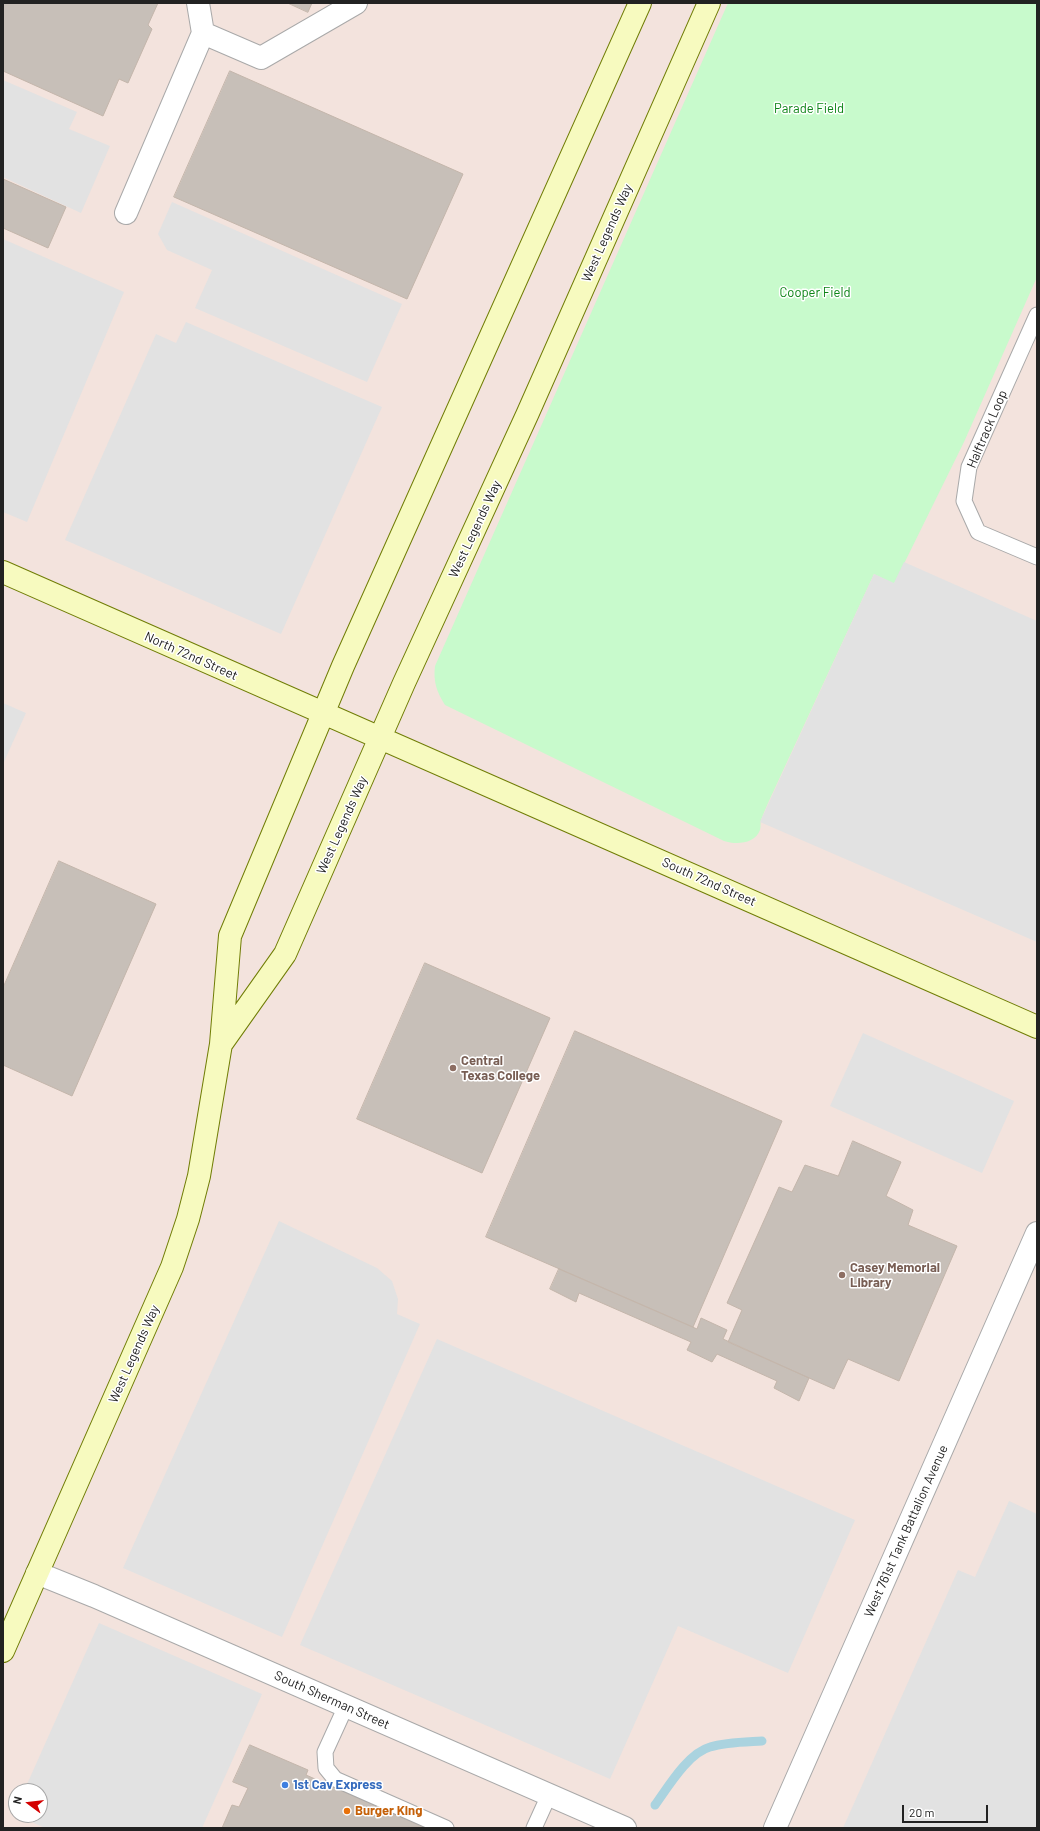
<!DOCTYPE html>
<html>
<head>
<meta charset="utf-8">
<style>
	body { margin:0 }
	#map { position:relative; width:1040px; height:1831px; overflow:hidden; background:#f2efe9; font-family:Barlow,sans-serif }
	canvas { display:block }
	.frame { position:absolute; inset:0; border:4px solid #222; pointer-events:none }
	.north { position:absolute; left:8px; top:1783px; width:40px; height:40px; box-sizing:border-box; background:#fff; border:1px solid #a7a7a7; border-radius:50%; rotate:285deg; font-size:11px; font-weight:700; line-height:16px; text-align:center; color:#222 }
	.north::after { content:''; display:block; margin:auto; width:14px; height:18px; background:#d40000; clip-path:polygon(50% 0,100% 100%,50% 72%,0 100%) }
	.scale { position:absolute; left:902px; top:1805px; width:86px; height:18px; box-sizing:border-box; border:2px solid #222; border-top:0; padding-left:5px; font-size:12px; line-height:14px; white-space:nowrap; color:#222; -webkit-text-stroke:3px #fff; paint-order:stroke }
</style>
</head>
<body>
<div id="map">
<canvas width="1040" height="1831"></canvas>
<div class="frame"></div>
<div class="north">N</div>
<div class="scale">20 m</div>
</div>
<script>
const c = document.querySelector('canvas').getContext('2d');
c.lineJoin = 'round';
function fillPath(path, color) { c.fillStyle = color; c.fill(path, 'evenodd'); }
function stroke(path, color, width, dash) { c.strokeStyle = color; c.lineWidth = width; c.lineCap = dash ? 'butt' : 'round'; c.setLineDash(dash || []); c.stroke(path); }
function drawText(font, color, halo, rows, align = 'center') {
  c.font = font + ' Barlow,sans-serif'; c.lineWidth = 3; c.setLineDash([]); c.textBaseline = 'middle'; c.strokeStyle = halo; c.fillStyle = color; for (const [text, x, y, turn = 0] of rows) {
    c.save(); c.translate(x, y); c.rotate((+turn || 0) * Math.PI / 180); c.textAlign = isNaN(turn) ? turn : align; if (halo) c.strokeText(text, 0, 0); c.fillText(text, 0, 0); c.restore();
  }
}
fillPath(new Path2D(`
	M3 3H1037V1828H3ZM16 1791H40V1815H16Z`), '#f3e3dd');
fillPath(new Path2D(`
	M728 3H1037V277L964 442 894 584 874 574 775 788C770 799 765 809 761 820 760 823 761 827 760 830 755 844 736 845 724 841L445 705C437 692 433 682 435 666Z`), '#c8facc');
fillPath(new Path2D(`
	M3 80 77 112 69 129 110 146 81 213 3 177Z
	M172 202 402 304 367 382 195 308 212 270 167 250 158 234Z
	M3 239 124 292 27 522 3 512Z
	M186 322 382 407 281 634 65 540 156 334 176 343Z
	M904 562 1037 621V942L760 822 874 574 894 583Z
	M3 703 26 713 3 764Z
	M863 1033 1014 1101 982 1173 830 1106Z
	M279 1221 377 1268 392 1281 398 1299 397 1314 420 1324 282 1637 123 1568Z
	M437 1339 855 1520 788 1673 678 1626 610 1779 300 1645Z
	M1009 1501 1037 1514V1828H843L958 1570 975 1577Z
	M99 1623 262 1694 202 1828H45L16 1815H40V1791H24Z`), '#e2e2e2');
stroke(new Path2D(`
	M655 1805C668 1787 688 1753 710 1747 726 1742 745 1742 762 1741`), '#aad3df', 9);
const building = new Path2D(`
	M3 3H158L148 25 152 29 128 83 119 79 103 116 3 71Z
	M288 3H312L308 12Z
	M230 71 463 174 407 299 174 197Z
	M3 179 66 207 48 248 3 228Z
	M59 861 156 904 72 1096 3 1065V988Z
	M425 963 550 1018 482 1173 357 1119Z
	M575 1031 782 1121 693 1327 486 1237Z
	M853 1141 901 1162 886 1196 913 1210 908 1225 957 1246 899 1381 848 1359 834 1389 728 1342 742 1310 727 1303 779 1187 792 1192 805 1165 838 1176Z
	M559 1269 697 1329 701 1318 727 1330 723 1339 809 1378 799 1401 774 1388 777 1381 717 1354 712 1362 687 1350 691 1342 579 1293 576 1302 550 1289Z
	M250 1745 308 1770 306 1775 423 1827 222 1828 232 1805 239 1807 248 1788 233 1782Z`);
fillPath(building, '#c7bfb8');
stroke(building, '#c4b6ab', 1);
const lane = new Path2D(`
	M1037 315 969 467 964 501 978 532 1037 557
	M346 1706 325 1752 326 1768 335 1779 446 1828
	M534 1828 549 1795`);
const street = new Path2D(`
	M198 3 203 33 261 58 356 3
	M126 213 203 33
	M37 1573 94 1596 625 1828
	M775 1828 1037 1233`);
const secondary = new Path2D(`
	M3 572C347 725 693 874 1037 1027
	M222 1043 285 954 404 683 527 415 709 3
	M3 1651 172 1267 188 1219 199 1176 221 1044 230 936 343 666 640 3`);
stroke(lane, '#a9a9a9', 17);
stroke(street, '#a9a9a9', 24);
stroke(secondary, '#707d05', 24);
stroke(lane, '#fff', 15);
stroke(street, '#fff', 22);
stroke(secondary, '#f7fabf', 22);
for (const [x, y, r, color] of [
	[453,1068,4,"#8d6e63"],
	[842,1275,4,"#8d6e63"],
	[285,1785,4,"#3f7fe0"],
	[347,1811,4,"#e8710a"]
]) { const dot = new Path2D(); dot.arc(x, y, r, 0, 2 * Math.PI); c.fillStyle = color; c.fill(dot); stroke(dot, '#fff', 1.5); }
drawText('13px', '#0c8416', '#fff', [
	["Parade Field",809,109],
	["Cooper Field",815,293]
]);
drawText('13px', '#222', '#fff', [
	["West Legends Way",607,233,-66],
	["Halftrack Loop",987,429,-67],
	["West Legends Way",475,529,-65],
	["North 72nd Street",191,656,24],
	["West Legends Way",342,825,-66],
	["South 72nd Street",709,882,24],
	["West Legends Way",134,1354,-66],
	["West 761st Tank Battalion Avenue",906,1531,-66],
	["South Sherman Street",332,1700,24]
]);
drawText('bold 13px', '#785e54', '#fff', [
	["Central",461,1061],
	["Texas College",461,1076],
	["Casey Memorial",850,1268],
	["Library",850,1283]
], 'left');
drawText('bold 13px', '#366cbe', '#fff', [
	["1st Cav Express",293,1785]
], 'left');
drawText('bold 13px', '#c56008', '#fff', [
	["Burger King",355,1811]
], 'left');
</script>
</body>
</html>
